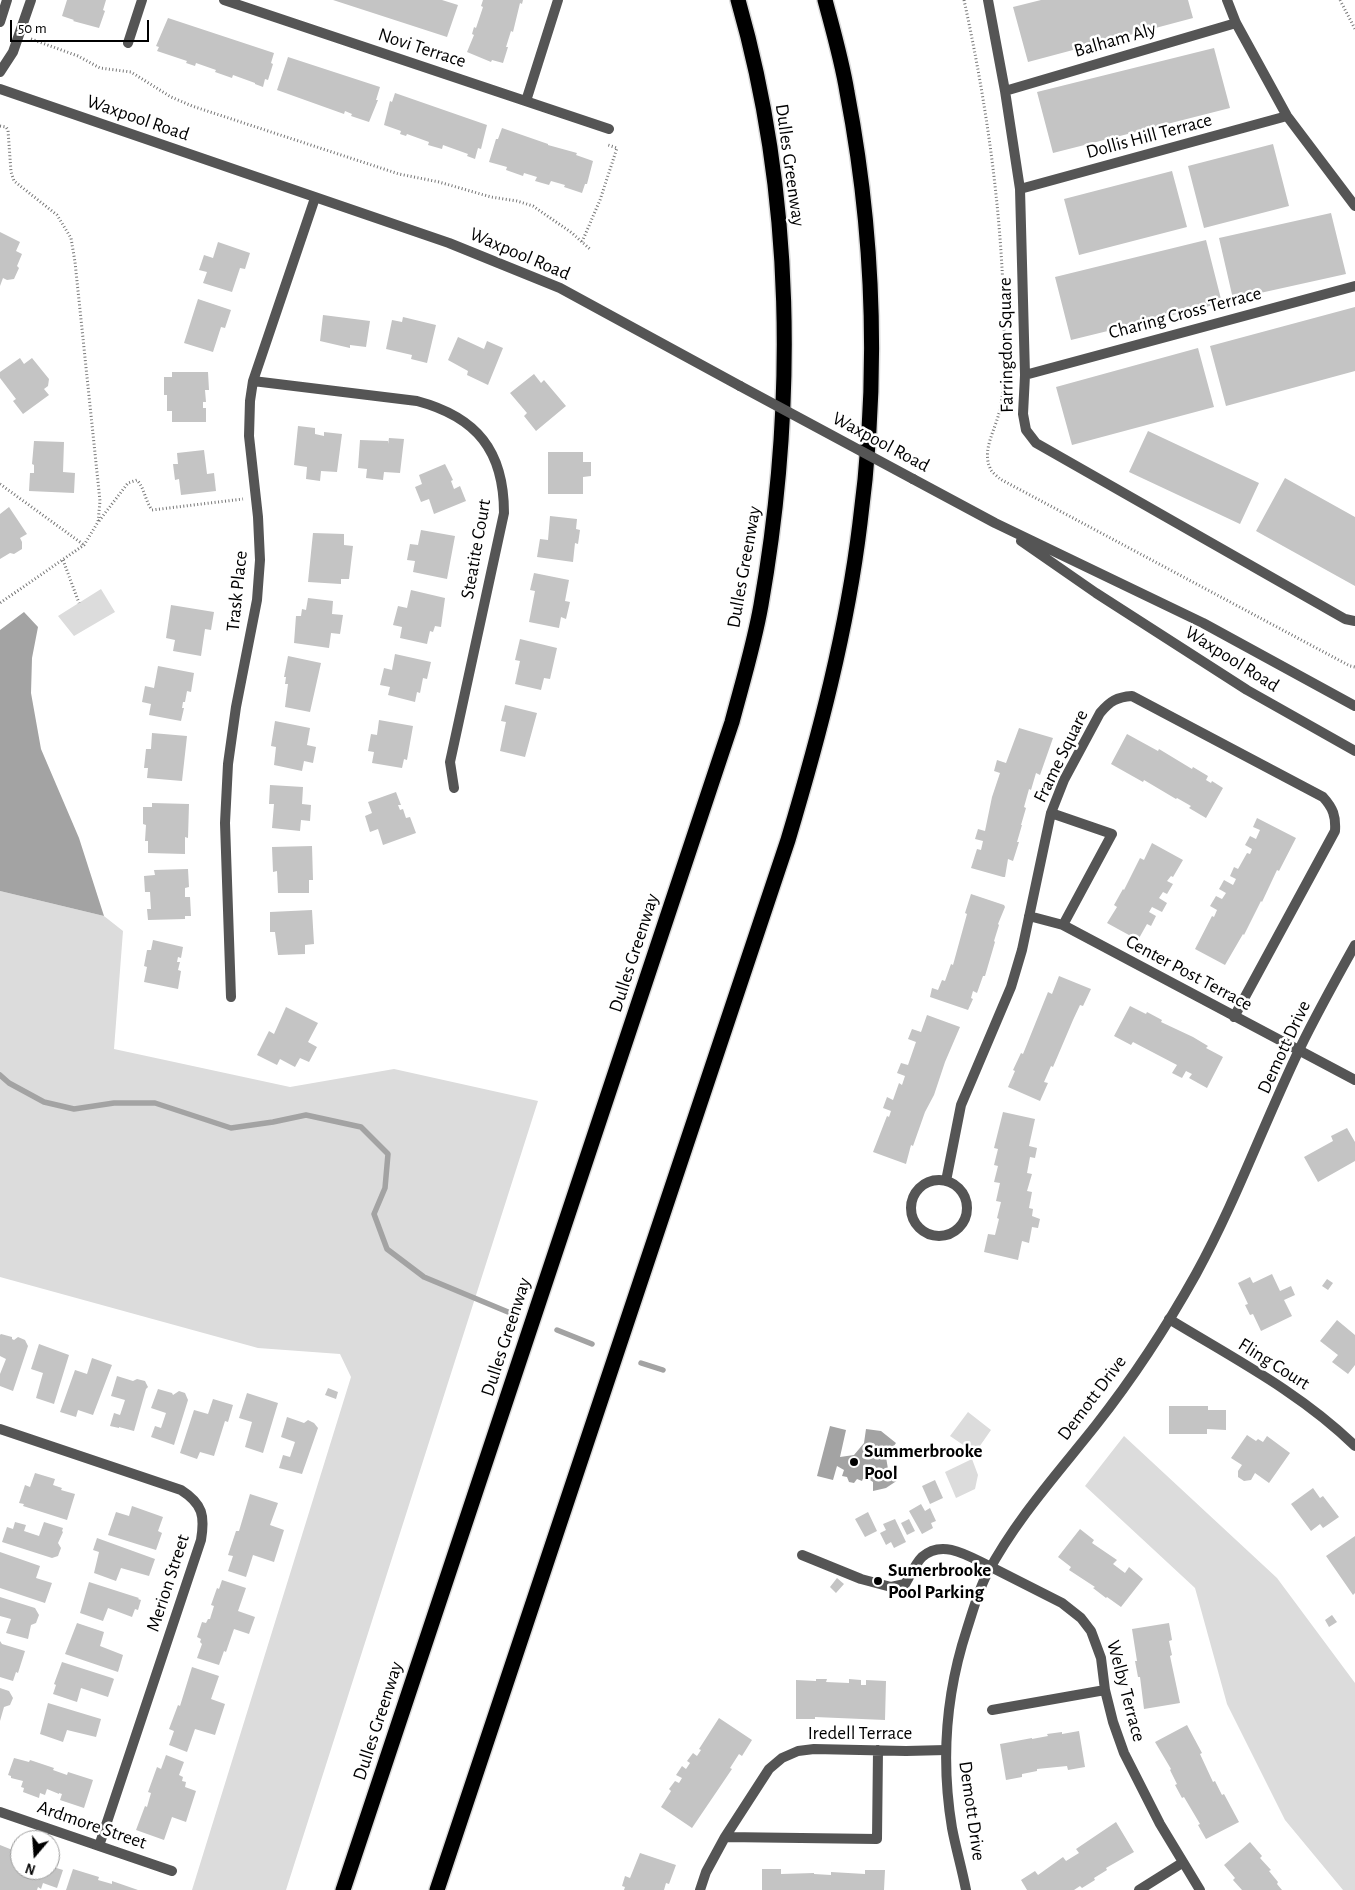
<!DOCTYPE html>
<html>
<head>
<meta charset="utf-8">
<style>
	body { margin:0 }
	#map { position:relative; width:1355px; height:1890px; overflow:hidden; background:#fff; font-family:"Alegreya Sans",sans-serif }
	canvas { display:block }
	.north { position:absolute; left:10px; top:1830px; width:50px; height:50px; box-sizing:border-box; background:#fff; border:1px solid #999; border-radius:50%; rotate:198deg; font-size:14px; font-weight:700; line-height:20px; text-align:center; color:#000 }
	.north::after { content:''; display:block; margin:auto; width:18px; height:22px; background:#000; clip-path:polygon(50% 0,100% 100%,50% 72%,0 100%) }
	.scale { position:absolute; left:10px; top:20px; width:139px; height:22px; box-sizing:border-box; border:2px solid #000; border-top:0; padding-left:6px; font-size:15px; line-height:18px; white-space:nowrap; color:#000; -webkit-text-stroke:4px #fff; paint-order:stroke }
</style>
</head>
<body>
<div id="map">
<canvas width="1355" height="1890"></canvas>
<div class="north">N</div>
<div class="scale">50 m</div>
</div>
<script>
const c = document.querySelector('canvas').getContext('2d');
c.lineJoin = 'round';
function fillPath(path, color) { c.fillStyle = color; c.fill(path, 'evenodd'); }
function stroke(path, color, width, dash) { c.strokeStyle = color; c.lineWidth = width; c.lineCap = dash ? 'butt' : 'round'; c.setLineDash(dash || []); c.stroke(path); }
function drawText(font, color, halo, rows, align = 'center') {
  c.font = font + ' "Alegreya Sans",sans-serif'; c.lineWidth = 5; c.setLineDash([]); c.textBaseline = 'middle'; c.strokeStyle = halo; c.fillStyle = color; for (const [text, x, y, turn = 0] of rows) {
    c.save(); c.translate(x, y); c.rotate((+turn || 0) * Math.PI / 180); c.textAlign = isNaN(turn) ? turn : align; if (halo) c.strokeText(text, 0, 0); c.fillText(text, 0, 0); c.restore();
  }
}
fillPath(new Path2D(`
	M101 589 115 612 74 636 58 616Z
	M0 891 104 916 123 931 114 1049 290 1087 394 1069 538 1101 286 1890H192L351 1377 340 1354 258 1348 0 1277Z
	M968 1412 991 1430 975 1453 950 1436Z
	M1124 1436 1277 1578 1355 1683V1890H1343L1285 1820 1227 1704 1195 1588 1085 1486Z
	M972 1459 978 1475 975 1489 956 1498 945 1472Z`), '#dcdcdc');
fillPath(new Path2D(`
	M24 612 38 627 32 658 31 693 41 749 79 838 104 916 0 891V630Z
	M830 1426 846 1430 840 1457 854 1455 864 1443 866 1429 881 1431 896 1443 886 1457 888 1469 898 1480 886 1488 873 1491V1482L864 1476 862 1481 857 1479 854 1483 849 1482 847 1477 842 1476 844 1470 837 1466 833 1480 817 1476Z`), '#a3a3a3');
stroke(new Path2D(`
	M0 1075 9 1083 44 1102 74 1109 114 1103H155L231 1128 273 1122 306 1115 361 1127 388 1154 385 1188 374 1214 387 1249 424 1277 508 1312
	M557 1330 592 1344
	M641 1363 663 1370`), '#a3a3a3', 5.5);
fillPath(new Path2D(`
	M67 0H106L103 10 105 11 99 28 73 21 74 20 62 16Z
	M333 0H442L458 5 447 37Z
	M483 0H523L522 4 520 3 513 32 511 31 506 47H508L503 63 492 60 491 62 467 52 474 35 472 34 474 27 476 28 483 7 481 6Z
	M1041 0H1188L1193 18 1028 62 1013 7Z
	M168 18 274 53 271 63 273 64 268 80 265 79 263 87 255 84V83L233 75 232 78 215 72 216 70 196 63 195 66 186 63 187 61 157 51 159 47 156 46Z
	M1214 48 1230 108 1053 153 1037 92Z
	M288 57 380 87 376 100H378L369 122 351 116 352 114 345 111 344 114 277 90Z
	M395 93 487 125 481 149 478 148 475 159 467 156 468 154 443 145 442 149 428 145 429 142 407 134 406 136 400 134 401 131 384 125 390 101 392 102Z
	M502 128 548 144V145L577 153 576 155 593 161 587 184H585L582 193 564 187 565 185 551 181 549 185 535 181 537 177 524 173 523 176 506 170 507 167 489 162 496 139H498Z
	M1273 144 1289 206 1204 228 1188 166Z
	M1172 171 1187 227 1079 255 1064 199Z
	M1331 213 1346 274 1233 299 1219 238Z
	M0 232 20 242 16 251 22 254 17 266 19 268 14 279 7 280 3 278 0 286Z
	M1206 240 1222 303 1071 340 1055 277Z
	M218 242 250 253 245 269 240 268 232 292 203 283 207 272 199 270 204 255 213 258Z
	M198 299 231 310 225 328 221 327 213 352 184 343Z
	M1355 307V371L1226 406 1210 346Z
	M323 315 370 321 366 347 350 345V348L320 341Z
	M403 317 436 325 427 363 411 359 412 355 386 349 392 320 402 322Z
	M458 337 484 349 487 341 503 348 488 385 467 375 468 371 448 360Z
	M1198 348 1214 407 1072 445 1056 387Z
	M20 358 24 364 32 358 49 379 48 386 44 389 49 395 23 414 13 401 16 399 0 378V372Z
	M172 372H208L209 390H205L206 402H203V408H206V422H172V411H167V395H164V377H172Z
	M534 374 541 383 544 380 566 406 536 431 524 416 527 413 510 393Z
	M298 426 315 428V434L324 436V432L342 434 337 472 321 471 320 481 306 479 307 467 294 465Z
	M1148 431 1259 483 1240 524 1129 472Z
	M389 438 404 439 400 473 384 472 383 480 366 478 367 469 358 468 360 440 388 441V444Z
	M34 441 64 442 63 472 75 473 74 493 29 491 30 473H34V465L32 464Z
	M204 450 207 474 214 473 216 491 181 495 179 479 175 480 173 464H178L177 453Z
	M548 452H583V462H591V476L583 477V494H548Z
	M445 464 453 480 451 481 454 489 460 486 466 501 434 514 429 499 421 502 415 487 422 484 419 475Z
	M1285 478 1355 517V586L1256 531Z
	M9 507 27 534 20 538 22 542V549L14 554 10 553 0 559V514Z
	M550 516 577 519 576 529 580 530 578 544 575 543 573 562 537 557 540 539 548 540Z
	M421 530 455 536 447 579 413 572 415 561 407 560 410 544 418 545Z
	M313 533 344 534V545L353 546 349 579H341V584L308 582Z
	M534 573 569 580 565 601 570 602 566 619 561 617 559 628 529 622 535 591 530 590Z
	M411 590 445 598 441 627 435 626 433 632 430 631 427 644 400 638 402 627 393 625 398 606 407 608Z
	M308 598 333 601 332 614 343 615 340 634 331 633 329 648 294 643 296 616H301L302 609 306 610Z
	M171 605 214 612 211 630 205 629 201 656 173 651 175 640 166 638Z
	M520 639 557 648 550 679 544 678 541 690 515 684 520 661 515 660Z
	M395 654 431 662 427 679 423 678 420 693 417 692 415 702 388 695 390 687 380 685 384 668 392 670Z
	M288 656 321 663 310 712 285 707 288 684H285L286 677H284Z
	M158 666 194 673 191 692 187 691 185 702H183L182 708H184L181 721 149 715 151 704 142 702 145 686 154 688Z
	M505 705 537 713 525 757 500 751 506 722 501 721Z
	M379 720 413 726 407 760 404 759 402 768 372 763 374 752 368 751 371 734 377 735Z
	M275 721 310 728 307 745 316 747 313 763 304 761 302 771 274 765 276 747 271 746Z
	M1019 728 1053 738 1040 775 1036 773 1031 790 1029 789 1024 807 1026 808 1021 825H1022L1017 842H1019L1013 861 1008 859 1005 877H1003L971 868 977 849 981 850 983 841 975 839 978 829 985 831 992 797 1000 773 994 771 997 760 1006 763Z
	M152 733 187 736 182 781 147 778 148 768H144L146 749H151Z
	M1127 734 1158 751 1159 749 1192 769 1193 767 1208 776 1206 780 1211 783 1212 781 1223 788 1206 818 1189 808 1191 806 1177 798 1176 799 1144 780 1143 782 1111 764Z
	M270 785 303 787 302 804 311 805 310 821 301 820 300 831 272 828 274 804H269Z
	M396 792 401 805H398L400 810 403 809 406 818 410 817 416 833 383 845 378 829 370 832 365 816 372 813 368 802Z
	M152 803 189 804 188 838 185 837V854L148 853V841H145L146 825 143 824V807H152Z
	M1257 818 1296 838 1279 871 1277 870 1262 902 1261 901 1244 935 1243 934 1225 965 1195 949 1212 916 1214 917 1217 910 1210 906 1216 896 1222 899 1226 893 1219 889 1224 880 1233 885 1236 879 1230 876 1234 867 1238 869 1247 853 1250 854 1252 849 1245 845 1250 836 1256 839 1260 830 1253 827Z
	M1152 843 1183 860 1173 877 1171 876 1167 881 1173 884 1167 894 1163 892 1159 898 1167 903 1162 912 1152 907 1149 912 1156 916 1151 926 1147 924 1138 940 1107 923 1117 907 1114 905 1123 889 1124 890 1140 858 1144 860Z
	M312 846 313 880H309V893H278L277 871 273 872 272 847Z
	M188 869 189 887 185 888V897H190L191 916H185V919L148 920 147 909H151L150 892H145L144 876 155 875 154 870Z
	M971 894 1004 905 1005 907 998 924 999 925 994 941 995 942 985 976H983L977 993 973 991 971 998 973 999 968 1010 930 997 932 988 938 990 942 980 945 981 951 964 953 965 967 914 965 913Z
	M312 910 314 944 305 945V954L278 955 275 932H270V912Z
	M153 940 183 947 181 958 178 957 177 962H180L178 970 181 971 178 989 144 982 147 967 144 966 147 950H151Z
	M1059 976 1091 989 1083 1006 1080 1005 1073 1020 1053 1067 1051 1066 1044 1082 1048 1083 1040 1101 1008 1087 1015 1071 1013 1070 1021 1053 1023 1054 1048 992 1052 994Z
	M1130 1006 1146 1014 1147 1012 1162 1020 1161 1022 1193 1037 1208 1046 1206 1048 1223 1057 1207 1088 1189 1078 1192 1074 1186 1071 1182 1078 1172 1073 1177 1065 1133 1042 1131 1045 1114 1036Z
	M286 1007 318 1023 308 1042 317 1047 309 1062 300 1058 295 1067 280 1059 277 1065 257 1055 269 1031 274 1034Z
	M927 1015 960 1027 945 1062 934 1095 925 1112 913 1146 911 1145 906 1164 873 1152 887 1116 889 1117 891 1111 883 1108 887 1097 893 1100 899 1083 902 1085 905 1076 897 1073 901 1063 908 1065 916 1042 908 1039 912 1029 921 1032Z
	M1003 1112 1035 1119 1029 1146 1037 1148 1035 1158 1030 1157 1027 1173 1032 1174 1027 1191 1032 1192 1029 1208 1033 1209 1032 1216 1040 1219 1038 1228 1032 1227 1029 1243 1022 1241 1018 1260 984 1252 988 1234 995 1235 999 1219 997 1218 1001 1202 996 1201 1000 1183 994 1182 998 1166 994 1165 998 1149 994 1148Z
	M1347 1128 1355 1142V1161L1318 1182 1304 1157 1333 1141 1331 1136Z
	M1272 1274 1280 1291 1291 1286 1295 1295 1284 1300 1292 1316 1261 1331 1253 1314 1250 1315 1245 1305 1248 1304 1238 1283 1250 1277 1253 1283Z
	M1327 1279 1333 1283 1328 1290 1322 1286Z
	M1337 1320 1355 1335V1365L1348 1374 1332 1362 1338 1355 1320 1341Z
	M1 1334 12 1337V1339L14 1340 18 1337 25 1340 28 1346 13 1391 0 1386V1374L6 1359 0 1356V1335Z
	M39 1344 69 1355 54 1404 36 1398 43 1373 31 1369Z
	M92 1358 112 1365 93 1415 78 1410 76 1417 60 1412 75 1370 87 1374Z
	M117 1376 133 1381 137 1379 145 1381 148 1387 146 1389 134 1431 119 1427V1428L110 1426 114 1413 120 1415 125 1400 111 1396Z
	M328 1388 338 1392 336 1399 325 1395Z
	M158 1389 172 1393 173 1395 179 1391 185 1393 188 1400 174 1445 151 1437 155 1426 161 1428 166 1413 151 1408Z
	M247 1393 278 1403 263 1453 245 1447 252 1422 239 1418Z
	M213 1399 233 1405 228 1422 225 1421 214 1456 200 1452 197 1459 180 1453 194 1410 208 1414Z
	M1169 1406H1208V1410H1226V1430L1207 1429V1434H1169Z
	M287 1417 304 1423 308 1420 314 1423 318 1428 302 1474 279 1468 283 1455 290 1457 295 1442 281 1437Z
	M1247 1435 1256 1441 1258 1439 1263 1442 1267 1436 1290 1453 1269 1483 1255 1473 1251 1480 1244 1481 1238 1477V1471L1242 1465 1231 1458Z
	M35 1473 55 1479 53 1485 62 1488 61 1490 75 1494 67 1520 23 1506 24 1504 19 1503 25 1485 30 1487Z
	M935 1480 943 1498 930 1504 922 1486Z
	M1313 1488 1320 1498 1323 1496 1339 1517 1323 1528 1320 1524 1311 1531 1291 1504Z
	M250 1494 278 1503 270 1525 284 1530 274 1562 253 1555 246 1577 228 1571 233 1556 228 1555 236 1531H239Z
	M921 1504 925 1511 930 1508 936 1521 931 1523 933 1528 922 1534 909 1511Z
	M132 1506 163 1517 158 1531 162 1533 156 1550 108 1535 116 1512 129 1516Z
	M868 1512 877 1531 865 1537 855 1519Z
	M895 1519 906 1542 894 1548 891 1542 886 1545 880 1533 886 1530 883 1524Z
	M909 1519 915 1531 907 1535 901 1523Z
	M15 1522 26 1525 24 1531 39 1536 44 1522 63 1528 62 1531 63 1532 58 1543 61 1548 58 1556 52 1558 2 1542 7 1527 13 1529Z
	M1080 1529 1094 1540 1092 1543 1117 1560 1113 1564 1125 1573 1129 1567 1143 1579 1121 1607 1107 1597 1106 1598 1093 1588 1095 1587 1069 1570 1071 1567 1058 1557Z
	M1355 1536V1593L1353 1595 1326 1556Z
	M97 1538 155 1559 149 1576 121 1568 116 1581 94 1573 99 1552 93 1550Z
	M0 1552 40 1566 36 1578 52 1583 45 1603 0 1588Z
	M837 1578 844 1584 836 1593 830 1587Z
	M222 1580 246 1588 238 1611 255 1617 249 1634 234 1629 226 1652 224 1651 219 1665 197 1658 202 1644 200 1642 201 1639 197 1637 202 1622 206 1623 208 1619H210L214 1606 211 1605 217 1588 219 1589Z
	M89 1582 139 1598 138 1599 141 1600 138 1610 135 1609 132 1617 108 1608 103 1621 80 1613Z
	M0 1597 35 1608 39 1615 36 1623 31 1625 28 1639 6 1633 11 1619 0 1616Z
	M1332 1615 1337 1622 1329 1627 1325 1620Z
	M77 1623 104 1632 100 1646 123 1655 118 1672 65 1654Z
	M1169 1623 1172 1640 1169 1641 1172 1655 1170 1656 1180 1703 1144 1709 1140 1677H1138L1135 1661H1137L1132 1629Z
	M0 1641 2 1644 25 1651 18 1673 16 1672 13 1681 0 1677Z
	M62 1662 112 1678 114 1679 108 1697 81 1688 77 1702 53 1694 56 1685 54 1684Z
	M192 1667 219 1676 211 1699 225 1704 215 1735 195 1729 187 1752 169 1745 174 1731 169 1729 178 1705 180 1706Z
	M816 1679H827L826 1682 849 1683V1679L861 1680V1685H866V1680L886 1681 885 1720 815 1717V1719H796V1680L816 1681Z
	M0 1688 9 1691 13 1698 10 1705 4 1707 0 1721Z
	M48 1703 101 1719 96 1737 67 1730 63 1742 40 1734Z
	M719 1718 752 1740 742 1756 739 1754 730 1768 732 1769 692 1828 661 1807 671 1791 669 1789 675 1781 679 1783 682 1778 676 1775 682 1766 686 1769 690 1763 687 1761 693 1753 697 1756 701 1750 699 1749Z
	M1187 1725 1202 1753 1200 1754 1213 1782 1215 1781 1222 1795 1224 1794 1239 1822 1206 1839 1198 1825 1200 1824 1184 1797 1182 1798 1175 1785 1177 1784 1170 1770 1171 1769 1155 1742Z
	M1079 1731 1085 1767 1068 1770 1067 1766 1037 1769V1771L1022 1774V1777L1006 1780 1000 1744 1032 1738V1739L1048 1736 1047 1734 1062 1732V1734Z
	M166 1755 184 1762 179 1775 183 1777 182 1781 186 1782 185 1787 196 1791 186 1822 172 1817 164 1840 136 1830 145 1806 147 1807 151 1793 148 1792 157 1767 161 1769Z
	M14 1758 29 1762 30 1760 54 1768 53 1770 67 1775 68 1772 93 1780 84 1808 60 1800 62 1794 59 1793V1794L47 1789 45 1795 40 1793 39 1798 23 1792 24 1788 21 1787 23 1781 11 1778V1776L8 1775Z
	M1116 1822 1134 1852 1106 1868 1107 1870 1094 1878 1095 1880 1082 1888 1080 1886 1074 1890H1027L1021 1880 1035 1871 1038 1875 1063 1857 1066 1861 1079 1853 1076 1849Z
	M1250 1842 1262 1856 1260 1858 1271 1870 1269 1871 1278 1882 1277 1884 1282 1890H1242L1233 1880 1235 1878 1224 1865Z
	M0 1845 20 1853V1870H50V1866L63 1870 57 1888 43 1883 41 1889 38 1887 37 1890H0Z
	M640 1853 676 1865 669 1884 666 1883 664 1890H624L625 1887 622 1886 625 1876 630 1878Z
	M73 1869 99 1877 98 1880 112 1884V1881L138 1890H66Z
	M762 1869H781V1874L814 1873V1874L831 1875V1872L865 1874V1870H885L884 1890H762Z`), '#c4c4c4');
const motorway = new Path2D(`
	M343 1890 732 722C742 684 754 645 761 605 796 406 794 195 738 0
	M437 1890 788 840C819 736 847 631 860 523 879 380 874 233 847 92 842 61 833 30 825 0`);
stroke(motorway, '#dbdbdb', 18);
stroke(new Path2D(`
	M964 0C990 119 1006 242 1004 364 1004 381 1003 397 999 413 995 430 982 450 990 468 991 472 997 476 1000 479L1350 666 1355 667
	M1340 0 1355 29
	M31 39 78 56 100 68 131 72 171 97 192 106 399 174 439 182 491 197 517 201 533 206 572 233 591 250
	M0 126 6 127 8 130 11 172 14 181 57 215 71 238 75 262 100 501 98 522 84 545 0 603
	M582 242 600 200 617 148 608 145
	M0 484 84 545
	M99 521 128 483 137 480C145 489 145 501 152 510L243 499
	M63 560 79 603`), '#777', 3, [1, 2.5]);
stroke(new Path2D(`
	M802 1555 861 1579 891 1587 905 1584C910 1576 915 1564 922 1557 943 1538 970 1557 991 1567`), '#555', 10);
stroke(new Path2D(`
	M224 0 609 129
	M988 0 1005 91 1020 189 1025 375 1023 414 1026 430 1036 443 1345 619 1355 621
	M1227 0 1236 23 1287 116 1355 206
	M0 22 7 0
	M128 43 142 0
	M0 72 13 52 31 0
	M1005 91 1236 23
	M526 101 558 0
	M1020 189 1287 116
	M1025 375 1355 286
	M253 381 417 401C477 417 504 451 504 513L450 762 454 788
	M1051 813 1112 834 1063 925
	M1029 916 1063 925 1355 1080
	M231 997 225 823 228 764 236 707 257 600 260 560 258 517 249 436 250 401 253 381 315 198
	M911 1208a28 28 0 1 1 56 0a28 28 0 1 1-56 0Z
	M946 1181 961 1105 1011 987 1022 950 1051 813 1064 780 1100 713C1110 701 1117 697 1132 696L1323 797C1333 808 1336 816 1335 831L1234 1017
	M1169 1319C1233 1358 1301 1393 1355 1446
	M0 1429 181 1490C203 1504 205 1516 201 1540L99 1846
	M991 1567 1062 1603 1081 1618 1091 1631 1101 1658 1105 1690 1113 1722 1124 1753 1160 1824 1200 1890
	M992 1710 1105 1690
	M0 1812 172 1871
	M725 1837 877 1839 878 1750
	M700 1890 706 1872 725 1837 769 1769 782 1758 798 1751 814 1749 906 1751 946 1750
	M1139 1890 1182 1863`), '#555', 10);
stroke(new Path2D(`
	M0 89 449 243 560 288 740 386
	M913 479 995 523 1203 623 1355 706
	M1021 541 1096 593 1247 690 1355 751
	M966 1890C962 1869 956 1849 952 1828 941 1762 946 1693 967 1629 973 1611 978 1591 987 1574 1016 1519 1058 1473 1096 1425 1133 1378 1167 1326 1196 1274 1236 1201 1264 1123 1300 1048 1317 1013 1336 979 1355 945`), '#555', 10);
stroke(motorway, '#000', 15);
stroke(new Path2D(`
	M740 386 913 479`), '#555', 10);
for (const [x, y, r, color] of [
	[854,1462,5,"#000"],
	[878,1581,5,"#000"]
]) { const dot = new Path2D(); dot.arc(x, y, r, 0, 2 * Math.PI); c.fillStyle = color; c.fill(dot); stroke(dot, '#fff', 2); }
drawText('19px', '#000', '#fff', [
	["Balham Aly",1115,40,-16],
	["Novi Terrace",422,48,18],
	["Waxpool Road",138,118,19],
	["Dollis Hill Terrace",1149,136,-15],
	["Dulles Greenway",790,165,82],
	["Waxpool Road",520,254,23],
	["Charing Cross Terrace",1185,313,-15],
	["Farringdon Square",1006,345,-91],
	["Waxpool Road",881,442,28],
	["Steatite Court",476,549,-80],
	["Dulles Greenway",744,567,-80],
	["Trask Place",237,591,-84],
	["Waxpool Road",1232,659,32],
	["Frame Square",1061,756,-64],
	["Dulles Greenway",634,953,-72],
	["Center Post Terrace",1189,973,28],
	["Demott Drive",1284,1047,-65],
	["Dulles Greenway",506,1337,-72],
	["Fling Court",1274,1364,32],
	["Demott Drive",1092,1398,-53],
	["Merion Street",168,1583,-72],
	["Welby Terrace",1126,1691,75],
	["Dulles Greenway",378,1721,-72],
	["Iredell Terrace",860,1733],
	["Demott Drive",972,1811,82],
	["Ardmore Street",92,1825,19]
]);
drawText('bold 19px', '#000', '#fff', [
	["Summerbrooke",864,1451],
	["Pool",864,1473],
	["Sumerbrooke",888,1570],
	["Pool Parking",888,1592]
], 'left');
</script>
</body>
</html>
